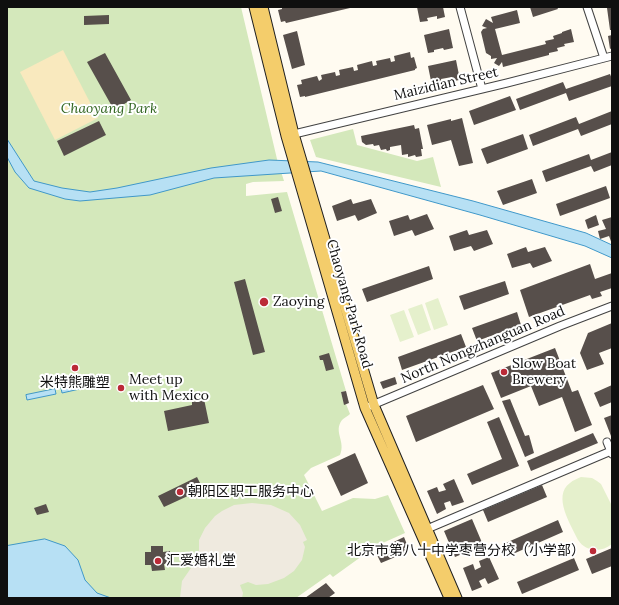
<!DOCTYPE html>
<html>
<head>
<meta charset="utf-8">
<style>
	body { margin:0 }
	#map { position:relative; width:619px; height:605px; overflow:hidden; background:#fffbf1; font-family:Lora,serif }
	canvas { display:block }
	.frame { position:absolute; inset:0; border:8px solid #0f0f0f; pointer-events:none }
</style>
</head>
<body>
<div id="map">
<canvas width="619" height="605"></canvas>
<div class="frame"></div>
</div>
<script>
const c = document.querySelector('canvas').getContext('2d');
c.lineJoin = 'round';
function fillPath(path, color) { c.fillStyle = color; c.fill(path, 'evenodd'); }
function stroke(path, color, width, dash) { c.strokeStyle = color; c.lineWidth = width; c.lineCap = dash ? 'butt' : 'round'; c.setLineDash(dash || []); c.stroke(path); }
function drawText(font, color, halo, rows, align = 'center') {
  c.font = font + ' Lora,"Noto Sans SC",serif'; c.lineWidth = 4; c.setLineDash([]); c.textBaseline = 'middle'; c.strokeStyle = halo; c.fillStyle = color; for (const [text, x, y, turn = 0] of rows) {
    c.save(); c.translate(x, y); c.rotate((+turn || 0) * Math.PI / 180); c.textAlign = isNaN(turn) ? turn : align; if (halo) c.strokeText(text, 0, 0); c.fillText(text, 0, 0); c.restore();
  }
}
fillPath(new Path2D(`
	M7 7H241L277 159 284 181 253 182 246 184V196L287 192 346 391 341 392 344 404H346L350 414C348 416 344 418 342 420 333 432 346 441 340 455L311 468 304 475 322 511 353 498 375 499 388 495 405 533 376 546 333 577 330 574 296 598H7Z
	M353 129 357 145 417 161 433 157 441 187 316 157 310 140Z`), '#d4e8bb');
fillPath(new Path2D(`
	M63 50 98 118 55 140 20 72Z`), '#f9e9be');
fillPath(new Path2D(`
	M438 298 448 325 434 330 425 303Z
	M422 304 431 330 418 335 408 309Z
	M404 310 414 337 400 342 390 315Z
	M581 477 592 478 597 481 601 484 612 506V544C601 553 586 552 578 540 571 525 552 496 570 483 573 480 577 479 581 477Z`), '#e5f0cc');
fillPath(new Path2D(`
	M252 503 271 505 289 513 300 525 307 540 303 542 305 547 302 560 294 571 284 578 268 584 256 585 248 582 240 585 243 593 242 598H180L182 581 191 568 202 563H218L217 557 199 558V540L205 528 215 516 222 511 234 505Z`), '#efeadf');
const water = new Path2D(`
	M7 139 34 181 62 188 90 192 117 188 211 168 269 160 318 162 473 201 586 233 612 245V258L585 246 480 215 321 171 214 178 150 195 80 201 65 199 29 188 15 172 7 157Z
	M92 381 93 386 62 393 61 388Z
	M55 389 56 394 27 400 26 395Z
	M45 539 65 546 78 560 85 580 97 593 111 598H7V546Z`);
fillPath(water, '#b7e0f4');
stroke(water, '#4098c9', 1);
fillPath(new Path2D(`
	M282 7H350V8L286 23 285 21 281 22 278 10 282 9Z
	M417 7H443L445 17 437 19V16L427 18 428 21 420 22Z
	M530 7H557L558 9 533 17Z
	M612 7V30H610L607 8Z
	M517 10 520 23 495 29 502 55 546 44 545 41 554 39 553 36 562 33V32L571 29 574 42 564 44 565 46 557 48 558 51 549 53V55L503 67 502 62 499 66 494 63 497 58 491 59V56L486 53 481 32 483 29 487 28 482 26 486 19 493 23 491 17Z
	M109 15V24L84 25V16Z
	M449 29 453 48 444 50 443 48 434 50V52L428 53 424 35Z
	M297 31 305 65 292 69 283 35Z
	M612 35V48L610 49 608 36Z
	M410 52 411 58 414 57 417 68 415 69V70L305 97V96L300 97 297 85 302 84 301 80 317 76 319 81 322 79 321 75 335 72 336 76 340 75 339 70 353 67 354 71 358 70 357 65 372 61 373 66 377 65 376 61 390 58 391 62 395 61 394 56Z
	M105 53 131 100 114 110 87 62Z
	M456 60 460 80 453 81 452 77 441 79 442 84 432 86 428 66Z
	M610 74 612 79V86L569 101 566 93 520 110 516 99 563 82 566 89Z
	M510 96 516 110 474 125 469 111Z
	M612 111V124L581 136 578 129 533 146 529 135 576 117 579 124Z
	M462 118 473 163 459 166 451 140 432 145 427 125 451 119V121Z
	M99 121 106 135 64 156 57 141Z
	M414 125 415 129 419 128 423 149H421L422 156 416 157 415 155 408 157V154L402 155 401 145 390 147V150L387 151 386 149 381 150 379 145 374 146 373 144 366 145 362 142 361 136Z
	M523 134 528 149 487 164 481 149Z
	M612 152V165L594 172 591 166 546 182 542 171 589 154 591 160Z
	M532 179 537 193 503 205 497 191Z
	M606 186 610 198 560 216 556 204Z
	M278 197 282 211 275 213 271 199Z
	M351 199 353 204 371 199 377 213 358 221 355 215 337 221 332 206Z
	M427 214 434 229 415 236 412 230 394 236 389 221 408 215 410 220Z
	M596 215 599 225 588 229 585 220Z
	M612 217V244L609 236 600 239 598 231 606 229 602 220Z
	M467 230 469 235 487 230 493 244 474 251 471 246 454 251 449 236Z
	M526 247 528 252 545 247 552 261 533 268 530 263 512 268 507 254Z
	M590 264 595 279 612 273V288L600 292 602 296 592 299 590 295 529 317 520 290Z
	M429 266 433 279 367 302 362 289Z
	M245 279 265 352 253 355 234 282Z
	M505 281 509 294 464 310 459 296Z
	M517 312 521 325 477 341 472 328Z
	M612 323V348L599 353 604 364 587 370 580 353 588 333Z
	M461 334 466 347 402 370 398 357Z
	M555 348 572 392 578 390 592 425 575 432 562 397 539 406 531 386 501 398 491 373Z
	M329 353 334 369 326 371 323 360H320L319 356Z
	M395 377 397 384 383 389 380 382Z
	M483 385 494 409 416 442 406 416Z
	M612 385V402L600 407 594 393Z
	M346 391 349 403 344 405 341 392Z
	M204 399 209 423 168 431 164 411 192 405V402Z
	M510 399 525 436 529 435 534 453 525 457 502 401Z
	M612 415V436H611L604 418Z
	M499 417 519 466 472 485 467 474 502 459 487 422Z
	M593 433 598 443 531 471 527 461Z
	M355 453 368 483 341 496 327 466Z
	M197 477 203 489 164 507 158 496Z
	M454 479 464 502 452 506 450 501 444 503 446 509 437 514 427 491 437 487 439 492 446 490 443 484Z
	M542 485 547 497 488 522 483 510Z
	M46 504 49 512 37 515 34 508Z
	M472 519 483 545 455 557 444 531Z
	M558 520 563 532 506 557 501 545Z
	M404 537 408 547 404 548 407 553 393 558 381 563 375 551Z
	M151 546H163V552L170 551V564H164L165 570 152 571 151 565H145V552H151Z
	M612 548V566L592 574 586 559Z
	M489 557 499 579 488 584 485 578 479 581 482 587 472 591 463 568 473 564 475 570 481 567 479 561Z
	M574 558 579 570 522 594 517 582Z
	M326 583 335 593 328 598H305Z`), '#574f4b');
const minor = new Path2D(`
	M460 7 482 89
	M587 7 604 58
	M290 135 507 83 612 56
	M370 406 560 326 612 306
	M607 442 612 454
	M427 529 611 451`);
const major = new Path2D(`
	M254 7 286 136 365 408 449 598
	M263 7 294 134 374 405 457 598`);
stroke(minor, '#424242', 9);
stroke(major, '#202020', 11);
stroke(minor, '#fff', 7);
stroke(major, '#f4cd6b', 9);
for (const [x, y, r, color] of [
	[264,302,5,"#bb2a37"],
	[75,368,4,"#bb2a37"],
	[504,372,4,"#bb2a37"],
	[121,388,4,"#bb2a37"],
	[180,492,4,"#bb2a37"],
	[593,551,4,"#bb2a37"],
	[158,561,4,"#bb2a37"]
]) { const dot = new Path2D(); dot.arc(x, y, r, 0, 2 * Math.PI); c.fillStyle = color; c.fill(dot); stroke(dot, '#fff', 1.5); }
drawText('14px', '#0f0f0f', '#fff', [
	["Maizidian Street",446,84,-13],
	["Chaoyang Park Road",349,304,74],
	["North Nongzhanguan Road",483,345,-23]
]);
drawText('italic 14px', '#316520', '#fff', [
	["Chaoyang Park",109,109]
]);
drawText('14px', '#0f0f0f', '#fff', [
	["Zaoying",273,302],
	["Slow Boat",512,364],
	["Brewery",512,380],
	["Meet up",129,380],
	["with Mexico",129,396],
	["米特熊雕塑",75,383,"center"],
	["朝阳区职工服务中心",188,492],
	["北京市第八十中学枣营分校（小学部）",585,551,"right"],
	["汇爱婚礼堂",166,561]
], 'left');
</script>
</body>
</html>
